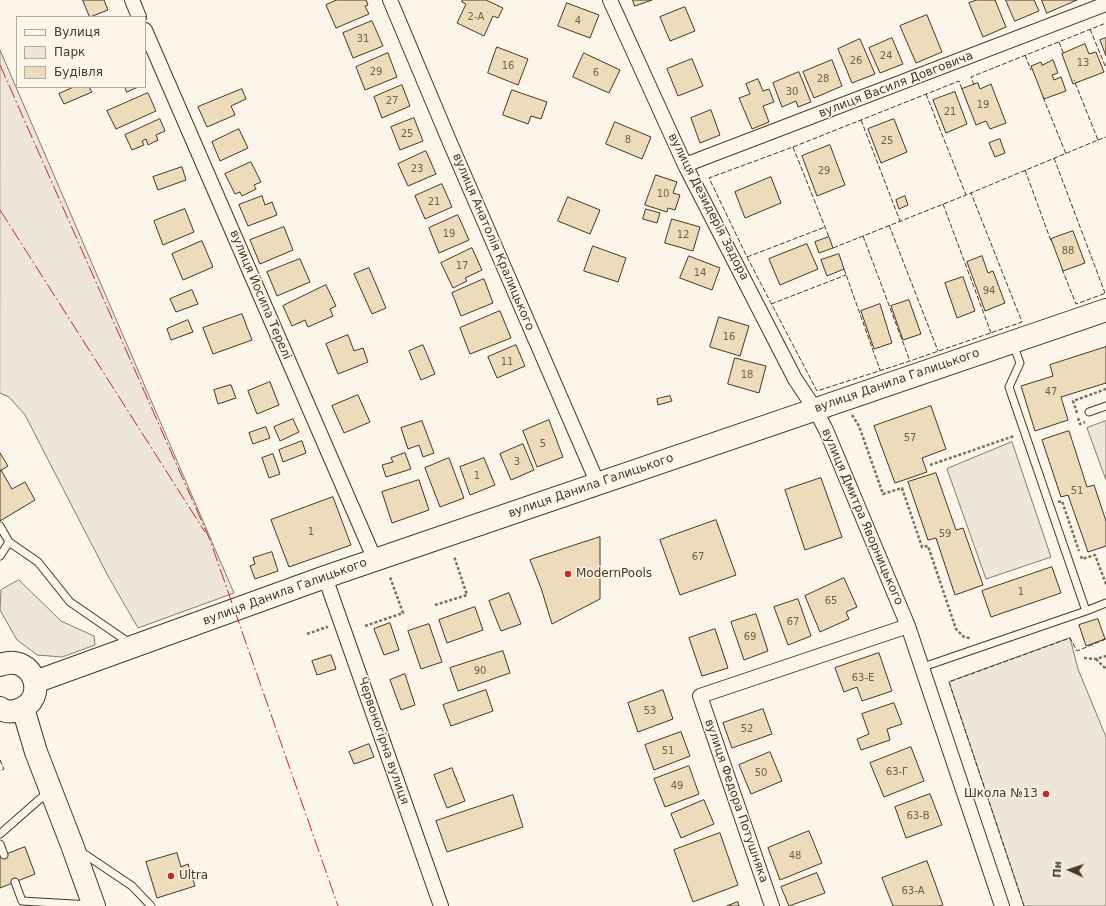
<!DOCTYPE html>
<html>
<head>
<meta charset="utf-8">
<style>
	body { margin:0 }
	#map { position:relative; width:1106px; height:906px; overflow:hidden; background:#fbf6e9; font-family:"DejaVu Sans",sans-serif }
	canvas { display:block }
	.legend { position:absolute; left:16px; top:16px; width:130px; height:72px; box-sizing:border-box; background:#fbf6e9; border:1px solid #b4a999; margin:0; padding:5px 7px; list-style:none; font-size:12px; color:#4a3520 }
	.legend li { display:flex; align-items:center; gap:8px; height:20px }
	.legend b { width:20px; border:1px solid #b4a999 }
	.north { position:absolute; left:1050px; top:850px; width:40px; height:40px; -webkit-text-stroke:3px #fbf6e9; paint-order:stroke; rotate:273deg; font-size:11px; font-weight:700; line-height:16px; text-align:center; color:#4a3520 }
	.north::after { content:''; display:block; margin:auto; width:14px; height:18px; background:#4a3520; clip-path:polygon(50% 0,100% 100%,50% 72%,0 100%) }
</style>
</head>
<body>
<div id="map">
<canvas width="1106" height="906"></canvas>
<ul class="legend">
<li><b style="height:5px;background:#fbf6e9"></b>Вулиця</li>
<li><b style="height:11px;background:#ede6d9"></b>Парк</li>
<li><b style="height:11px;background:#ecdcbc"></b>Будівля</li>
</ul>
<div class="north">Пн</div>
</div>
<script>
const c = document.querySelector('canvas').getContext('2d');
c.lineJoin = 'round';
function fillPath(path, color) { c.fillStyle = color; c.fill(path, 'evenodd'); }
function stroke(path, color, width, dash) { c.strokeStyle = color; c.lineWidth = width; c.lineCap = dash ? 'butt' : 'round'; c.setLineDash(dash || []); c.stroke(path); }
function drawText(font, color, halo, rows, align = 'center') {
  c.font = font + ' "DejaVu Sans",sans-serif'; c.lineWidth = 3; c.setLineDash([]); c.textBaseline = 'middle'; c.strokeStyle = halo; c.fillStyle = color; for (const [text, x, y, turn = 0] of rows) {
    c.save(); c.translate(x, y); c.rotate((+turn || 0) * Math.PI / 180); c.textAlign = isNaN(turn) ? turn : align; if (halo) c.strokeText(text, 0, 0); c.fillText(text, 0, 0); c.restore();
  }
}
const green = new Path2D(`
	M0 50 234 593 138 628 108 576 25 415 9 397 0 393Z
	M1106 421V480L1087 428Z
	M1012 442 1051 557 986 579 947 469Z
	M19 580 61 621 94 636 95 645 62 657 37 655 17 640 0 610 1 590Z
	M1070 638 1078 669 1106 737V906H1024L949 682Z`);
fillPath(green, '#ede6d9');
stroke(green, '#887966', 1);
const building = new Path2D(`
	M83 0H104L108 10 90 17Z
	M337 0H366L368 5 365 6 369 14 336 28 326 5Z
	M463 0H486L503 8 498 18 493 16 484 36 457 23 466 4 462 2Z
	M633 0H652L635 6Z
	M977 0H995L1006 27 983 37 969 3Z
	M1006 0H1034L1039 11 1015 21Z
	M1042 0H1077L1047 13Z
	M567 3 599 15 590 38 558 26Z
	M685 7 695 31 670 41 660 17Z
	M927 15 942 52 916 63 900 26Z
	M372 21 383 46 353 58 343 33Z
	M892 38 903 64 880 73 869 48Z
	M1106 38V56L1100 40Z
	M860 39 875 74 852 83 838 49Z
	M1085 44 1089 54 1096 52 1104 72 1073 84 1062 54Z
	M497 47 528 59 518 85 488 73Z
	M388 53 397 77 365 90 356 67Z
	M584 53 620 70 609 93 573 77Z
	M692 59 703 86 678 96 667 69Z
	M832 60 842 86 814 98 803 72Z
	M1053 60 1058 73 1052 75 1054 80 1061 77 1066 91 1044 99 1031 66 1041 62 1042 65Z
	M799 72 811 102 798 107 796 101 782 107 773 83Z
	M758 79 763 91 769 89 774 102 763 106 769 122 752 129 739 98 750 94 746 84Z
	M978 83 980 89 991 84 1006 123 990 129 986 121 976 125 962 89Z
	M402 85 410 106 382 118 374 97Z
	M74 87H89L92 92 64 104 59 94Z
	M125 87H138L127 92Z
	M242 89 246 99 231 106 235 115 207 127 198 107Z
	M512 90 547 102 541 119 531 116 528 124 503 115Z
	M955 92 967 124 946 133 933 100Z
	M148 93 156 111 116 129 107 111Z
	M711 110 720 135 700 143 691 118Z
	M414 118 423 141 400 150 391 127Z
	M160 119 165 131 156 135 158 140 148 145 146 139 142 141 144 145 132 150 125 135Z
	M894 119 907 152 881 163 868 129Z
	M615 122 651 137 642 159 606 144Z
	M239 129 248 148 220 161 212 142Z
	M1000 139 1005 153 995 157 989 143Z
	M830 145 845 185 817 196 802 156Z
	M426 151 436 174 408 186 398 164Z
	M251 162 261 182 254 185 256 189 242 196 240 192 235 194 225 174Z
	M182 167 186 180 158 190 153 177Z
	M656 175 677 182 673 193 680 195 675 210 668 208 667 212 645 205Z
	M771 177 781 203 745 218 735 192Z
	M442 184 452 207 425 219 415 196Z
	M262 196 265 205 272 202 277 215 248 226 239 205Z
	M905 196 908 205 899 209 896 200Z
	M568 197 600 210 590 234 558 221Z
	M185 209 194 232 163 245 154 221Z
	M646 209 660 213 657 223 643 219Z
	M458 215 469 240 439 253 429 228Z
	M672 219 700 227 693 251 665 243Z
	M284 227 293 250 260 264 250 240Z
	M1073 231 1085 263 1063 271 1051 239Z
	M829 237 833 248 819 253 815 242Z
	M202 241 213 267 183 280 172 254Z
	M807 244 818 269 780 285 769 259Z
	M593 246 626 258 618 282 584 271Z
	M472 248 482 270 465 278 467 281 453 288 441 263Z
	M839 254 844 269 827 276 821 260Z
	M689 256 720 268 712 290 680 278Z
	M982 256 988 273 993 271 1005 303 985 311 967 262Z
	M300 259 310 282 277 296 267 272Z
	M369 268 386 308 372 314 354 274Z
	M963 277 975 311 957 318 945 283Z
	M484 279 493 303 461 316 452 293Z
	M326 285 336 306 330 309 333 316 308 327 305 320 292 326 283 306Z
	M192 290 198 304 176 312 170 299Z
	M909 300 921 334 903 340 891 306Z
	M880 304 892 343 874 349 861 311Z
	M500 311 511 338 470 354 460 328Z
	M242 314 252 340 213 354 203 328Z
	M719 317 749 326 740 356 710 347Z
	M188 320 193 332 171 340 167 329Z
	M348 335 354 351 363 348 368 362 338 374 326 344Z
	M423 345 435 374 421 380 409 351Z
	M516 345 525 366 497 378 488 357Z
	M1106 347V383L1061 397 1068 420 1035 431 1021 386 1053 376 1050 365Z
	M735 358 766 366 759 393 728 384Z
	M270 382 279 405 257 414 248 391Z
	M231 385 236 398 218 404 214 390Z
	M358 395 370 422 344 433 332 406Z
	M670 396 672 401 658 405 657 399Z
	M931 406 946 449 922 458 927 472 895 483 874 426Z
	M293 419 299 432 280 441 274 427Z
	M549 420 563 457 537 467 523 431Z
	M422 421 434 453 423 457 419 445 408 449 401 428Z
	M266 427 270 438 253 444 249 433Z
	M1069 431 1087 487 1094 485 1106 521V546L1088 552 1068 495 1061 497 1042 440Z
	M302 441 306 453 283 462 279 450Z
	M523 444 534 470 511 480 500 454Z
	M0 453 8 466 0 471Z
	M405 453 411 469 386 477 382 465 393 462 391 458Z
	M273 454 280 474 269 478 262 458Z
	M449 458 464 498 440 507 425 468Z
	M484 458 495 485 470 495 460 467Z
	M1 470 12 489 25 482 35 500 0 521V471Z
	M936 473 956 530 963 528 983 585 955 595 936 538 928 540 908 482Z
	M821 478 842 537 805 550 785 490Z
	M419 480 429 510 392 523 382 492Z
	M333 497 351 545 289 567 271 520Z
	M716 520 736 575 680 595 660 540Z
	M600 537V599L552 624 541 588 530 560Z
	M272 552 278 571 255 579 250 566 255 564 253 558Z
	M1052 567 1061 593 991 617 982 591Z
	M844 578 857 607 846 612 849 619 820 632 805 596Z
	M509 593 521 624 501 631 489 601Z
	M798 599 811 636 788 645 774 607Z
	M475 607 483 630 447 643 439 620Z
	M756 614 768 651 744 660 731 622Z
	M1098 619 1105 639 1086 646 1079 625Z
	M390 623 399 650 384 655 374 629Z
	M429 624 442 662 421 669 408 631Z
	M715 629 728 668 702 676 689 638Z
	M503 651 510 673 458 691 450 668Z
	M879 653 892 691 862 701 857 687 844 692 835 668Z
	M331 655 336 669 317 675 312 661Z
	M405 674 415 705 401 710 390 680Z
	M486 690 493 711 451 726 443 705Z
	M663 690 673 719 638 732 628 703Z
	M894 703 902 724 887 729 890 740 861 750 857 739 869 734 862 714Z
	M763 709 772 734 732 748 723 723Z
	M681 732 690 756 654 770 645 745Z
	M369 744 374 757 354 764 349 752Z
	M911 747 924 781 884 797 870 763Z
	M770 752 782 781 751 794 739 765Z
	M689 766 699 794 665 807 654 779Z
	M452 768 465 801 447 808 434 775Z
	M930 794 942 825 906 838 895 807Z
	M513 795 523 827 447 852 436 821Z
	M704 800 714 824 681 838 671 814Z
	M809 831 822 863 780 880 768 848Z
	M720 833 738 885 693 902 674 850Z
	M25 847 35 874 0 888V857Z
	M177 853 181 867 188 864 195 886 157 898 146 862Z
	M927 861 943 905 939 906H893L882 878Z
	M817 873 825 893 789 906 781 887Z
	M738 902 739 906H727Z`);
fillPath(building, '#ecdcbc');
stroke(building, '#4a3520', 1);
const service = new Path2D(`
	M1013 344 1020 363 1009 387 1086 611
	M1089 412 1106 406
	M0 526 9 542 0 556
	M9 542 38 562 70 602 131 644
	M923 667 1086 611 1106 603
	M0 834 49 791
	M0 844 4 855
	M80 851 132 886 151 906
	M15 882 22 901 91 905`);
const minor = new Path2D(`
	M132 0 139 17
	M390 0 451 145 598 484
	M610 0 685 165 795 379 815 409 826 430 908 626 1002 906
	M145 30 375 560
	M685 165 1106 4
	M325 577 441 906
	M772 906 700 696 908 626`);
const primary = new Path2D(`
	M35 682 325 577 1106 310`);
const trunk = new Path2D(`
	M0 665C34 652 50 700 18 710 12 712 5 712 0 708
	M23 708 36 752 72 845 94 906`);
stroke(service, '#4a3520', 9);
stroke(minor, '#4a3520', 16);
stroke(primary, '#4a3520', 24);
stroke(trunk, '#4a3520', 24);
stroke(new Path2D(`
	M1077 413 1073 401 1106 389
	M852 415 859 426 883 494 902 488 922 547 928 546 956 629 964 637 970 638
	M1078 418 1080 424 1085 422
	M930 465 1014 436
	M1058 502 1062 501 1079 551
	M1081 556 1082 559 1095 555 1106 584
	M435 605 467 595 454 556
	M365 626 403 613 390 577
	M307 634 327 627H326
	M1084 658 1096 659 1106 656
	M1096 659 1106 669`), '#7f6f5c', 2.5, [3, 2]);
stroke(service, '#fbf6e9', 7);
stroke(minor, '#fbf6e9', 14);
stroke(primary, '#fbf6e9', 22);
stroke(trunk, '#fbf6e9', 22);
stroke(new Path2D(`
	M1090 29 1106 68
	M1059 42 1064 55
	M1025 55 1031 70
	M974 85 971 77 1106 23
	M962 89 959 81 793 147 709 178 747 257 817 391 910 361 1022 322 971 193
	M926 94 966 195 1098 140 1074 80
	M1043 97 1066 154
	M861 120 900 221
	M1098 140 1106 137
	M793 147 829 237
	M1054 158 1105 293
	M1025 170 1051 241
	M943 204 991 333
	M889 225 938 351
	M863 236 910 361
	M833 248 966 195
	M747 257 825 227
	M844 269 880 370
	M1062 269 1076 304 1106 293
	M771 304 846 275
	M0 760 4 769 0 771
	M1024 906 949 682 1070 638 1077 651 1106 639`), '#4a3520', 1, [5, 2]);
stroke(new Path2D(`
	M0 65 210 540 338 906
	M0 210 205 532`), '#c62828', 1, [14, 3, 2, 3]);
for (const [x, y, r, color] of [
	[568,574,4,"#c62828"],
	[1046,794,4,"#c62828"],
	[171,876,4,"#c62828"]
]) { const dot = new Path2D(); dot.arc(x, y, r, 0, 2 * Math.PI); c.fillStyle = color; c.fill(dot); stroke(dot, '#fbf6e9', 1.5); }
drawText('10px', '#725f47', null, [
	["2-А",476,17],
	["4",578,21],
	["31",363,39],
	["24",886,56],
	["26",856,61],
	["13",1083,63],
	["16",508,66],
	["29",376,72],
	["6",596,73],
	["28",823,79],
	["30",792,92],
	["27",392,101],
	["19",983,105],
	["21",950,112],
	["25",407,134],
	["8",628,140],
	["25",887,141],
	["23",417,169],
	["29",824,171],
	["10",663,194],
	["21",434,202],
	["19",449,234],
	["12",683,235],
	["88",1068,251],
	["17",462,266],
	["14",700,273],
	["94",989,291],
	["16",729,337],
	["11",507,362],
	["18",747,375],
	["47",1051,392],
	["57",910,438],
	["5",543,444],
	["3",517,462],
	["1",477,476],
	["51",1077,491],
	["1",311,532],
	["59",945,534],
	["67",698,557],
	["1",1021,592],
	["65",831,601],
	["67",793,622],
	["69",750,637],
	["90",480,671],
	["63-Е",863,678],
	["53",650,711],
	["52",747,729],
	["51",668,751],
	["63-Г",897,772],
	["50",761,773],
	["49",677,786],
	["63-В",918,816],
	["48",795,856],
	["63-А",913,891]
]);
drawText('12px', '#4a3520', '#fbf6e9', [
	["вулиця Василя Довговича",896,85,-21],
	["вулиця Дезидерія Задора",708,207,63],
	["вулиця Анатолія Кралицького",493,242,67],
	["вулиця Йосипа Терелі",260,295,67],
	["вулиця Данила Галицького",897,381,-19],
	["вулиця Данила Галицького",591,486,-19],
	["вулиця Дмитра Яворницького",862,517,67],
	["вулиця Данила Галицького",285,592,-20],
	["Червоногірна вулиця",383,741,71],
	["вулиця Федора Потушняка",736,801,71]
]);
drawText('12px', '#4a3520', '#fbf6e9', [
	["ModernPools",576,574],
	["Школа №13",1038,794,"right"],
	["Ultra",179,876]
], 'left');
</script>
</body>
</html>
